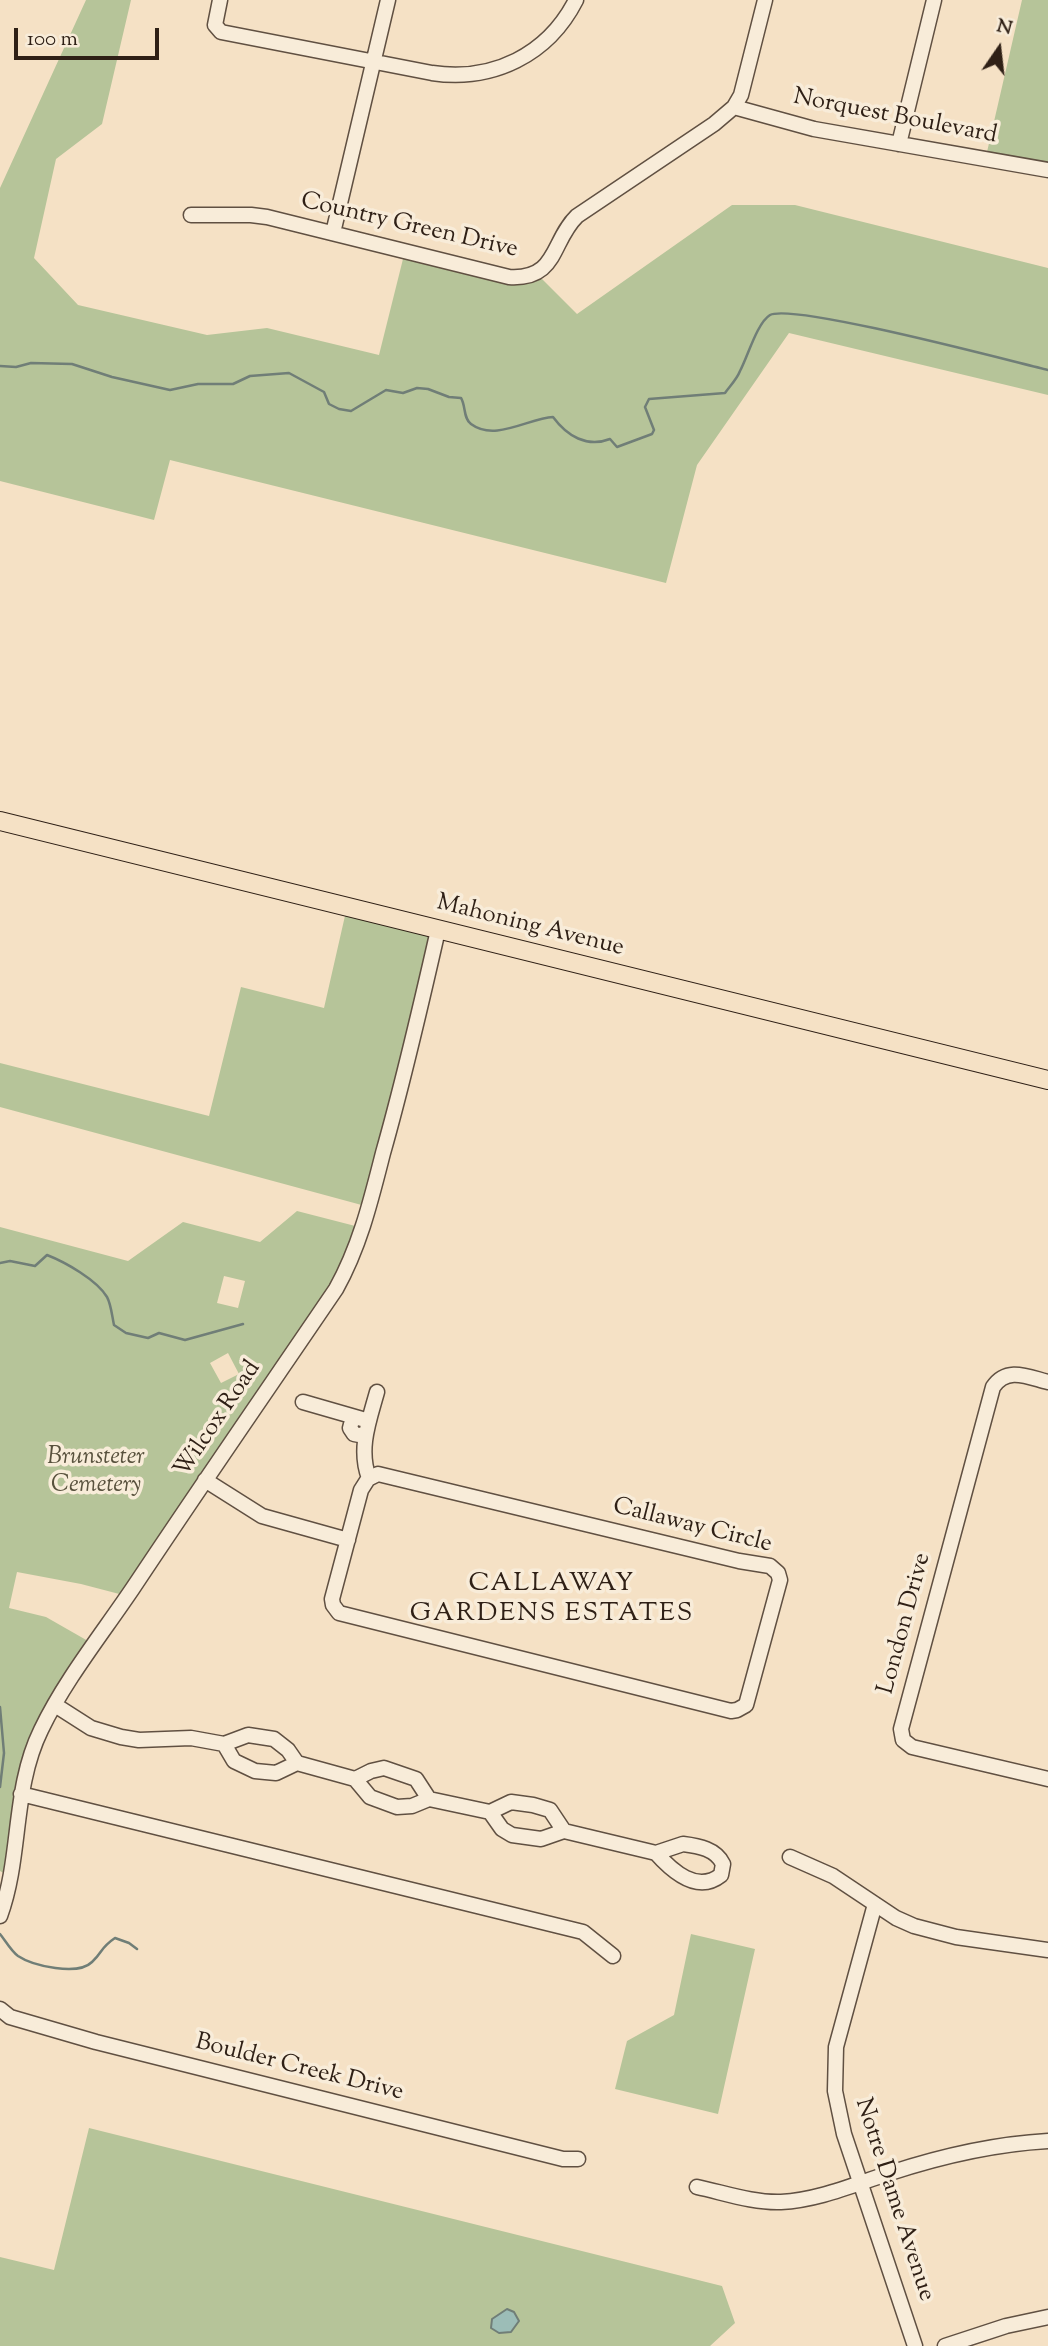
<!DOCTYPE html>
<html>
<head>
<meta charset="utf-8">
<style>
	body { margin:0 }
	#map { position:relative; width:1048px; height:2346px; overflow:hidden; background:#f5e1c5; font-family:"Sorts Mill Goudy",serif }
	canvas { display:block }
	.north { position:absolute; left:964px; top:14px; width:70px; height:70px; -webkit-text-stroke:5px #f8ecd9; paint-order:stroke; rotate:14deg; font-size:19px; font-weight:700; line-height:28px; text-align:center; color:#2f2016 }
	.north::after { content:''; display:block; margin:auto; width:24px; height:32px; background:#2f2016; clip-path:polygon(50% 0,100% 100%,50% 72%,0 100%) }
	.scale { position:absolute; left:14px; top:28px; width:145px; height:32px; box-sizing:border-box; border:4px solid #2f2016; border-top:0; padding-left:9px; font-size:21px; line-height:24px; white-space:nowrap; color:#2f2016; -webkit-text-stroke:5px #f8ecd9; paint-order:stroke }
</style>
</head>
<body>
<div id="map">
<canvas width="1048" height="2346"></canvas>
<div class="north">N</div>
<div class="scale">100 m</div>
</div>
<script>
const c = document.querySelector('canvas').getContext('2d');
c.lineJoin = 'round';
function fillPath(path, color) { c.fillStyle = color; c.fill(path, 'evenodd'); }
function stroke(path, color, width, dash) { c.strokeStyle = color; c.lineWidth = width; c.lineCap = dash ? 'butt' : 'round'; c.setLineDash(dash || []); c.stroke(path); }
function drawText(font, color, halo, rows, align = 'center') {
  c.font = font + ' "Sorts Mill Goudy",serif'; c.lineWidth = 7; c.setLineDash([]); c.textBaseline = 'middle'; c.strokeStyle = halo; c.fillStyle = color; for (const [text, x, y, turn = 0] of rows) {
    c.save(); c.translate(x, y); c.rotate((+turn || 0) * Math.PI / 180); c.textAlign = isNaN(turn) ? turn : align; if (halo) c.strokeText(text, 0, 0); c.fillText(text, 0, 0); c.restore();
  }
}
fillPath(new Path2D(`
	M86 0H131L102 124 56 159 34 258 78 305 207 335 267 328 379 355 405 251 509 277 536 273 577 314 732 205H795L1048 268V395L789 333 697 465 666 583 170 460 154 520 0 481V188Z
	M1022 0H1048V162L987 152Z
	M347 907 438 930 369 1207 0 1107V1063L209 1116 241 987 324 1008Z
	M297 1211 363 1228 355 1251 127 1596 81 1584 17 1572 9 1608 46 1617 95 1645 40 1731 11 1877 0 1871V1227L128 1261 183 1222 260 1242ZM224 1276 245 1281 238 1308 217 1303ZM228 1353 239 1374 221 1383 210 1363Z
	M691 1934 755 1949 718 2114 615 2089 627 2041 674 2015Z
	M89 2128 722 2286 735 2323 710 2346H0V2257L54 2270Z`), '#b6c499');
const water = new Path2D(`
	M507 2309 514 2312 519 2321 511 2332 499 2333 491 2328 492 2319Z`);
fillPath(water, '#9cbdb7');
stroke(water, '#707e77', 2);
stroke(new Path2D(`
	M0 366 16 367 31 363 72 364 112 377 170 390 198 384H233L250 376 289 373 324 392 329 404 339 409 351 411 386 390 403 393 417 388 428 389 449 397 461 398C466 406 463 418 471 424 495 442 529 418 553 417 567 436 587 448 610 439L617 447 652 434 654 430 645 407 649 399 725 393C730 386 737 379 740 371 748 356 757 323 770 315 793 303 1010 361 1048 370
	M0 1263 10 1261 35 1266 47 1255C65 1262 97 1280 107 1297 111 1304 112 1316 114 1325L126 1333 148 1338 159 1333 185 1340 243 1324
	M0 1707 4 1753 0 1787
	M0 1934C5 1940 11 1951 18 1956 33 1966 78 1976 92 1962 103 1952 100 1948 115 1938L129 1943 137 1949`), '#707e77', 2.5);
const minor = new Path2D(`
	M220 0 215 25 221 32 432 73C493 82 548 55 576 0
	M734 107 814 129 1048 170
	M899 144 934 0
	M191 215H251L267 217 509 277C558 280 551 241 577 216L714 124 734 107 741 95 765 0
	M333 233 388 0
	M1048 1382C1028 1377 1007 1366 993 1387L901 1729 903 1740 912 1747 1048 1779
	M303 1402 369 1421
	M353 1417 350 1428 354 1434 365 1436
	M378 1474 739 1561 770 1566 778 1573 780 1580 746 1705 737 1710 731 1711 339 1613 333 1605 332 1599 361 1490 368 1479Z
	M369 1478C358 1449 369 1421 377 1392
	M205 1480 262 1516 348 1540
	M55 1705 91 1728 121 1737 139 1740 191 1738 224 1744 248 1735 274 1739 288 1750 297 1763
	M224 1744 234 1761 255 1771 276 1773 297 1763 355 1779 370 1797 397 1807 412 1806 429 1799 490 1812 511 1802 533 1805 550 1810 564 1831
	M355 1779 371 1771 384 1768 416 1779 429 1799
	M21 1794 583 1932 613 1956
	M490 1812 502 1829 512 1835 541 1839 564 1831 656 1853
	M683 1844C699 1846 716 1849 723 1864L721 1875C697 1894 672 1871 656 1853Z
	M790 1857 833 1876 896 1918 914 1926 956 1937 1048 1950
	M875 1904 836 2047 835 2091 844 2134 915 2346
	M0 1916C22 1856 12 1789 41 1730 65 1680 102 1634 133 1588 200 1487 268 1389 336 1289 360 1246 371 1200 383 1153 404 1079 421 1005 438 930
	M0 2009 10 2017 96 2042 563 2159H578
	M697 2187C725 2193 753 2203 781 2202 819 2200 855 2184 890 2173 942 2156 994 2144 1048 2141
	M945 2346 1006 2326 1048 2317`);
const major = new Path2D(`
	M0 821 1048 1080`);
stroke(minor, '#605042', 17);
stroke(major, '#2f2016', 20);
stroke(minor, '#f8ecd9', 14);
stroke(major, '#f5e1c5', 18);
drawText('24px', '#2f2016', '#f8ecd9', [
	["Norquest Boulevard",895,118,11],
	["Country Green Drive",409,227,13],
	["Mahoning Avenue",530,927,14],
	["Wilcox Road",219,1420,-56],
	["Callaway Circle",692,1527,14],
	["London Drive",906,1624,-75],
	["Boulder Creek Drive",299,2069,14],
	["Notre Dame Avenue",893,2200,72]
]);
drawText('italic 24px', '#58513d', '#f8ecd9', [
	["Brunsteter",96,1459],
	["Cemetery",96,1487]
]);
c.letterSpacing = '2px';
drawText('26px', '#2f2016', '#f8ecd9', [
	["CALLAWAY",552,1586],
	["GARDENS ESTATES",552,1616]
]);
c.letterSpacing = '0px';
</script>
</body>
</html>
